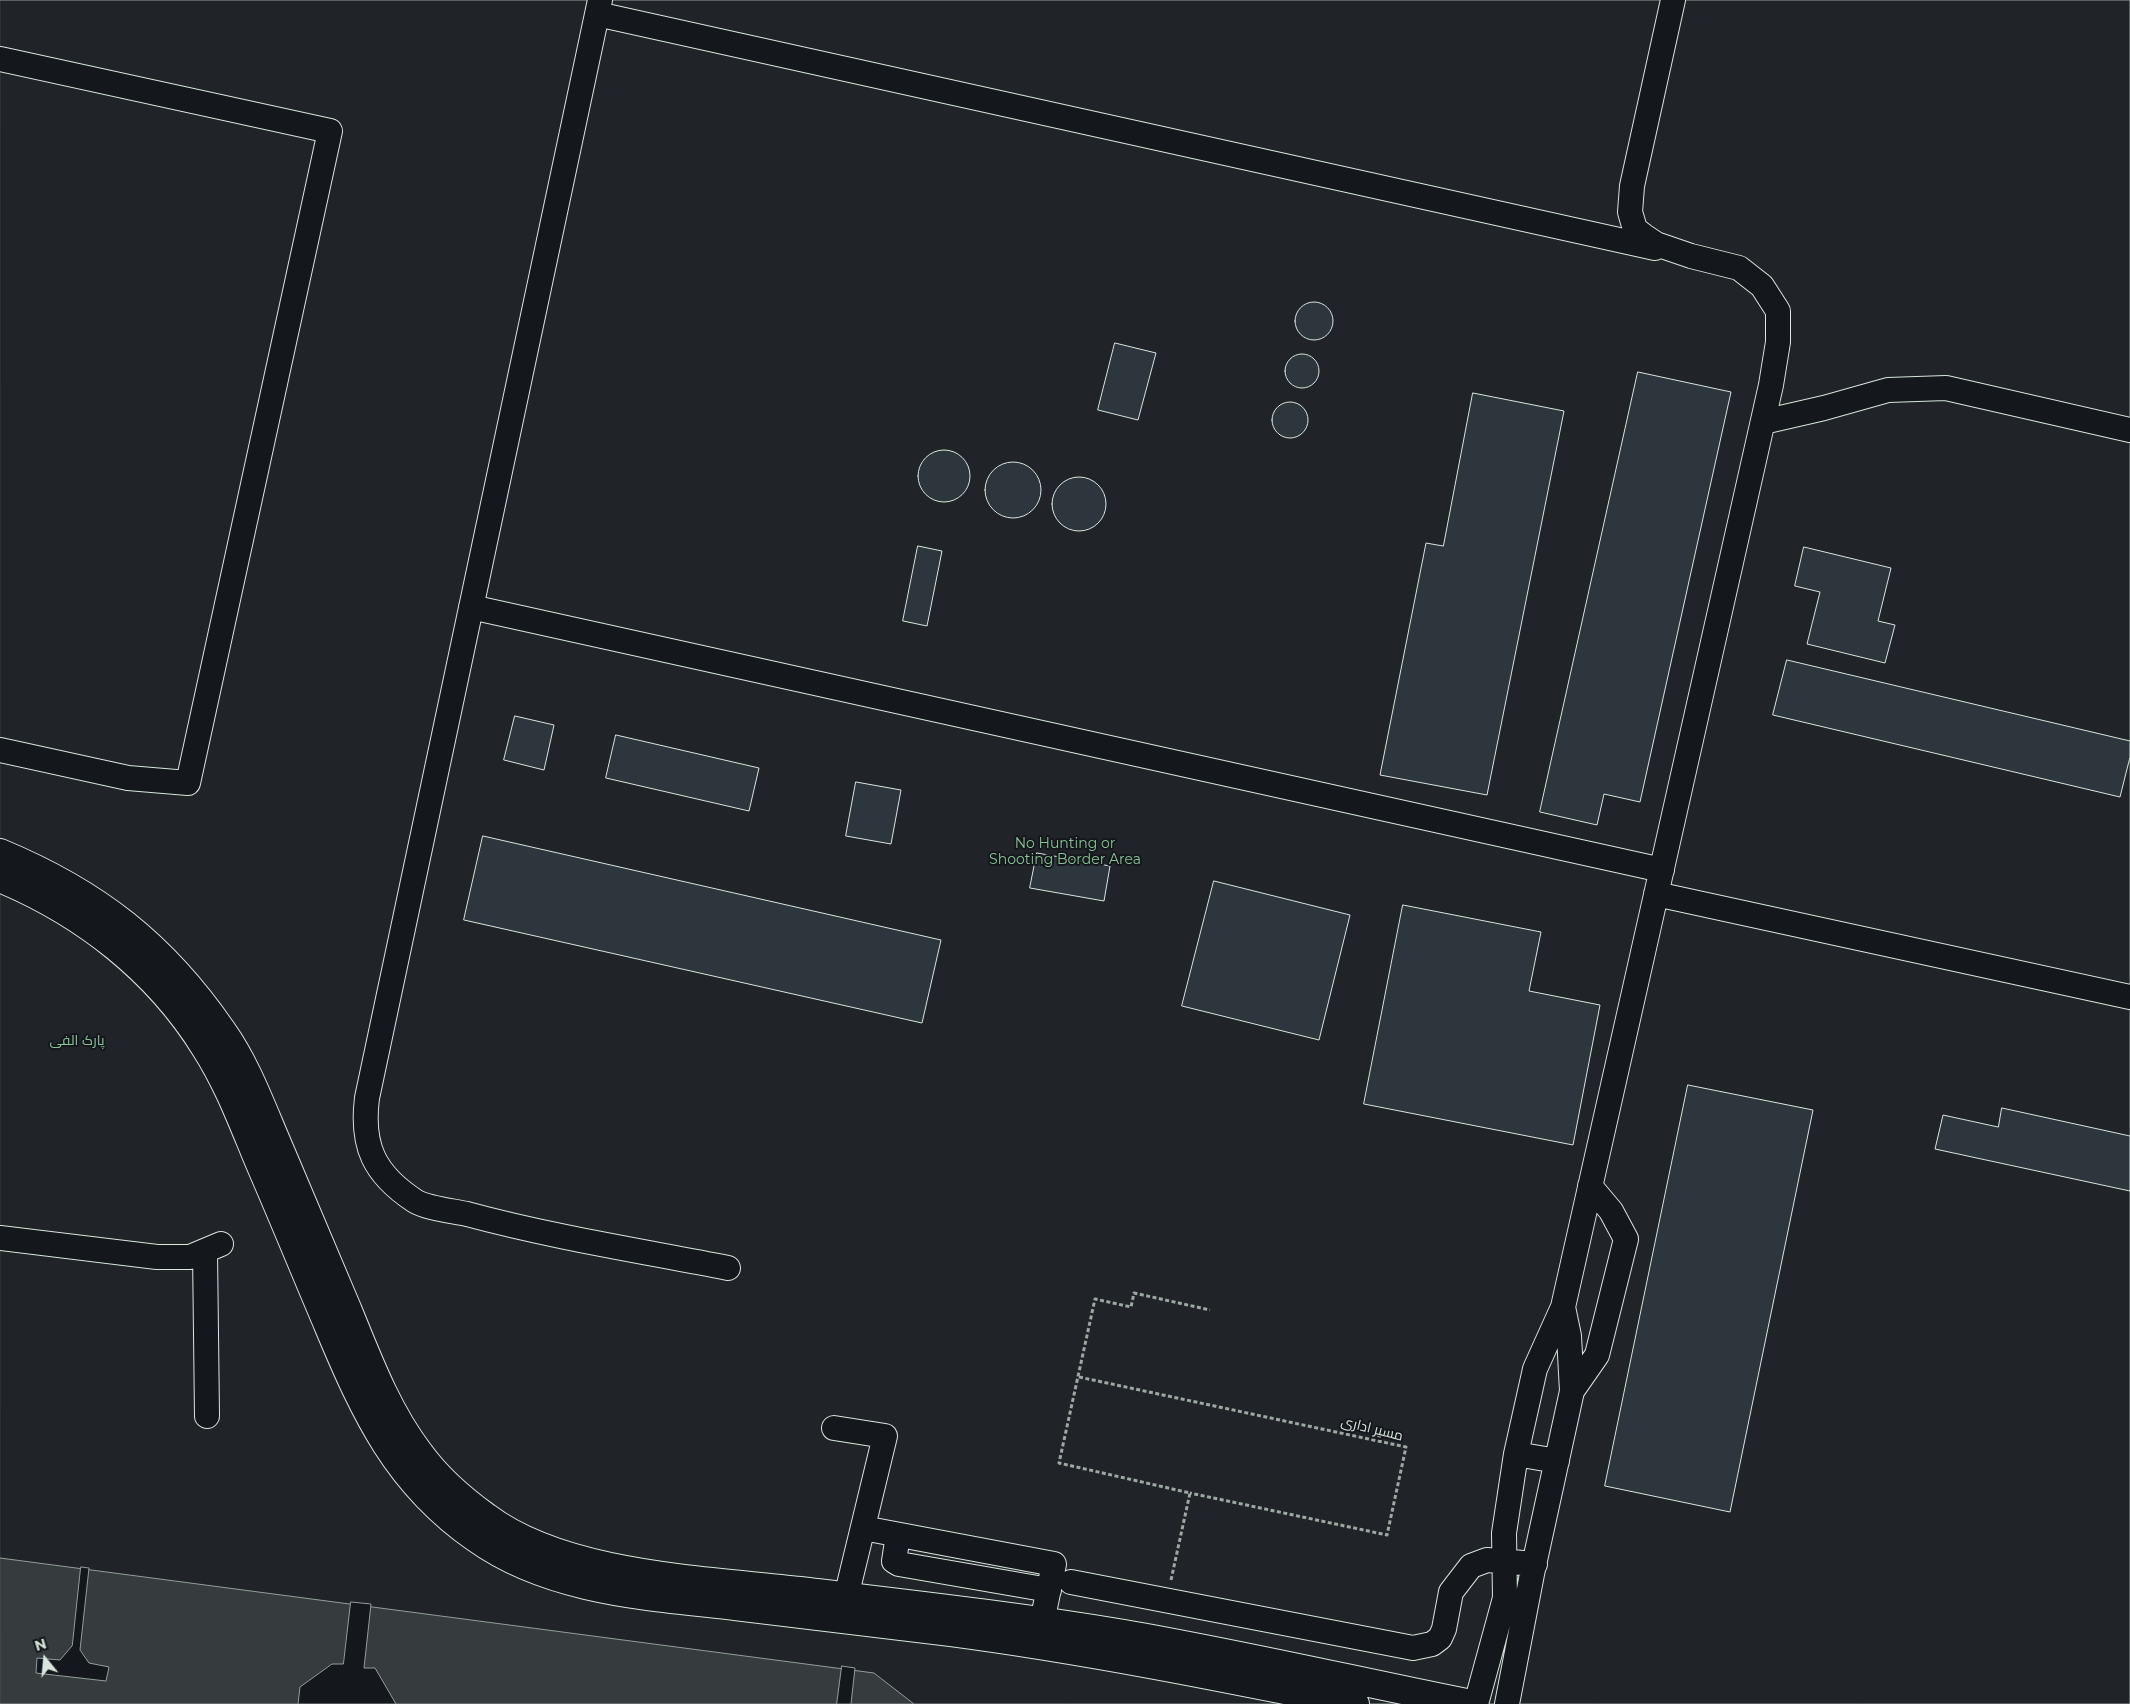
<!DOCTYPE html>
<html>
<head>
<meta charset="utf-8">
<style>
	body { margin:0 }
	#map { position:relative; width:2130px; height:1704px; overflow:hidden; background:#14181c; font-family:Montserrat,sans-serif }
	canvas { display:block }
	.north { position:absolute; left:20px; top:1634px; width:50px; height:50px; -webkit-text-stroke:4px #14181c; paint-order:stroke; rotate:343deg; font-size:14px; font-weight:700; line-height:20px; text-align:center; color:#d8e6dc }
	.north::after { content:''; display:block; margin:auto; width:18px; height:22px; background:#d8e6dc; clip-path:polygon(50% 0,100% 100%,50% 72%,0 100%) }
</style>
</head>
<body>
<div id="map">
<canvas width="2130" height="1704"></canvas>
<div class="north">N</div>
</div>
<script>
const c = document.querySelector('canvas').getContext('2d');
c.lineJoin = 'round';
function fillPath(path, color) { c.fillStyle = color; c.fill(path, 'evenodd'); }
function stroke(path, color, width, dash) { c.strokeStyle = color; c.lineWidth = width; c.lineCap = dash ? 'butt' : 'round'; c.setLineDash(dash || []); c.stroke(path); }
function drawText(font, color, halo, rows, align = 'center') {
  c.font = font + ' Montserrat,Cairo,sans-serif'; c.lineWidth = 4; c.setLineDash([]); c.textBaseline = 'middle'; c.strokeStyle = halo; c.fillStyle = color; for (const [text, x, y, turn = 0] of rows) {
    c.save(); c.translate(x, y); c.rotate((+turn || 0) * Math.PI / 180); c.textAlign = isNaN(turn) ? turn : align; if (halo) c.strokeText(text, 0, 0); c.fillText(text, 0, 0); c.restore();
  }
}
const green = new Path2D(`
	M0 0H2130V1704H0Z`);
fillPath(green, '#202428');
stroke(green, '#939e99', 1);
const water = new Path2D(`
	M0 1558 874 1673 914 1704H0Z`);
fillPath(water, '#363b3e');
stroke(water, '#939e99', 1);
const pier = new Path2D(`
	M81 1567 89 1568 80 1650 89 1663 109 1667 106 1681 36 1673 37 1658 60 1660 72 1646Z
	M351 1602 371 1604 364 1668H375L396 1704H298L300 1687 332 1664H343Z
	M842 1666 855 1668 851 1704H837Z`);
fillPath(pier, '#14181c');
stroke(pier, '#939e99', 1);
const building = new Path2D(`
	M1295 321a19 19 0 1 1 38 0a19 19 0 1 1-38 0Z
	M1115 343 1156 353 1138 420 1098 410Z
	M1285 371a17 17 0 1 1 34 0a17 17 0 1 1-34 0Z
	M1638 372 1731 392 1640 802 1604 794 1597 825 1540 812Z
	M1473 393 1564 411 1487 795 1380 775 1426 543 1443 546Z
	M1272 420a18 18 0 1 1 36 0a18 18 0 1 1-36 0Z
	M918 476a26 26 0 1 1 52 0a26 26 0 1 1-52 0Z
	M985 490a28 28 0 1 1 56 0a28 28 0 1 1-56 0Z
	M1052 504a27 27 0 1 1 54 0a27 27 0 1 1-54 0Z
	M918 546 942 551 927 626 903 621Z
	M1804 547 1891 568 1878 621 1895 625 1885 663 1807 644 1820 592 1795 586Z
	M1787 660 2130 741V757L2120 797 1773 715Z
	M515 716 554 725 544 770 504 760Z
	M616 735 759 768 749 811 606 778Z
	M856 782 901 790 891 844 846 836Z
	M483 836 941 940 922 1023 464 920Z
	M1037 853 1110 866 1104 901 1030 888Z
	M1214 881 1350 915 1319 1040 1182 1006Z
	M1403 905 1541 932 1529 991 1600 1005 1573 1145 1364 1104Z
	M1688 1085 1813 1110 1730 1512 1605 1486Z
	M2002 1108 2130 1136V1191L1935 1149 1943 1115 1998 1127Z`);
fillPath(building, '#2c363c');
stroke(building, '#d8e6dc', 1);
const minor = new Path2D(`
	M600 0 367 1098C361 1146 374 1174 415 1201 426 1208 453 1211 467 1214 552 1237 641 1251 728 1268
	M597 14 1655 248
	M0 59 330 131 188 783 128 778 0 750
	M1763 422 1824 408 1888 390 1946 388 2130 430
	M471 607 1662 870
	M1656 894 2130 997
	M0 1238 157 1257H190L221 1244
	M205 1251 207 1416
	M1572 1391 1597 1355 1626 1239 1611 1211 1590 1186
	M834 1428 885 1436 846 1597
	M1516 1454 1557 1461
	M863 1528 1054 1564 1042 1622
	M898 1535 894 1561 899 1564 1049 1590
	M1071 1582 1413 1648 1432 1644 1440 1638 1444 1629 1451 1592 1471 1566 1487 1560 1535 1564
	M1476 1704 1505 1598 1504 1533 1516 1454 1535 1369 1563 1307 1771 385 1778 342V311L1762 286 1739 268 1691 256 1656 244 1644 236 1635 229 1630 212 1632 186 1673 0
	M1507 1704 1532 1574 1572 1391 1569 1336 1563 1307`);
const major = new Path2D(`
	M0 853C96 893 163 945 222 1031 247 1066 262 1109 279 1148 302 1203 325 1257 348 1311 368 1360 387 1411 419 1453 437 1478 461 1499 486 1517 564 1576 704 1580 800 1591 908 1604 1016 1616 1124 1634 1240 1654 1356 1681 1471 1704
	M0 878C84 913 157 970 205 1047 229 1084 244 1126 261 1166 284 1219 306 1273 329 1327 365 1413 397 1483 476 1538 550 1591 647 1596 735 1606 807 1615 879 1623 951 1632 1087 1650 1221 1677 1355 1704`);
stroke(minor, '#d8e6dc', 26);
stroke(major, '#d8e6dc', 30);
stroke(new Path2D(`
	M1079 1377 1406 1447 1387 1535 1190 1493
	M1171 1580 1190 1493 1059 1463 1095 1299 1131 1307 1134 1293 1210 1310`), '#9da8a2', 3, [4, 2.5]);
stroke(minor, '#14181c', 24);
stroke(major, '#14181c', 28);
drawText('14px', '#8ac095', '#14181c', [
	["No Hunting or",1065,844],
	["Shooting Border Area",1065,860],
	["پارک الفی",77,1041]
]);
drawText('14px', '#d8e6dc', '#14181c', [
	["مسیر اداری",1372,1429,14]
]);
</script>
</body>
</html>
